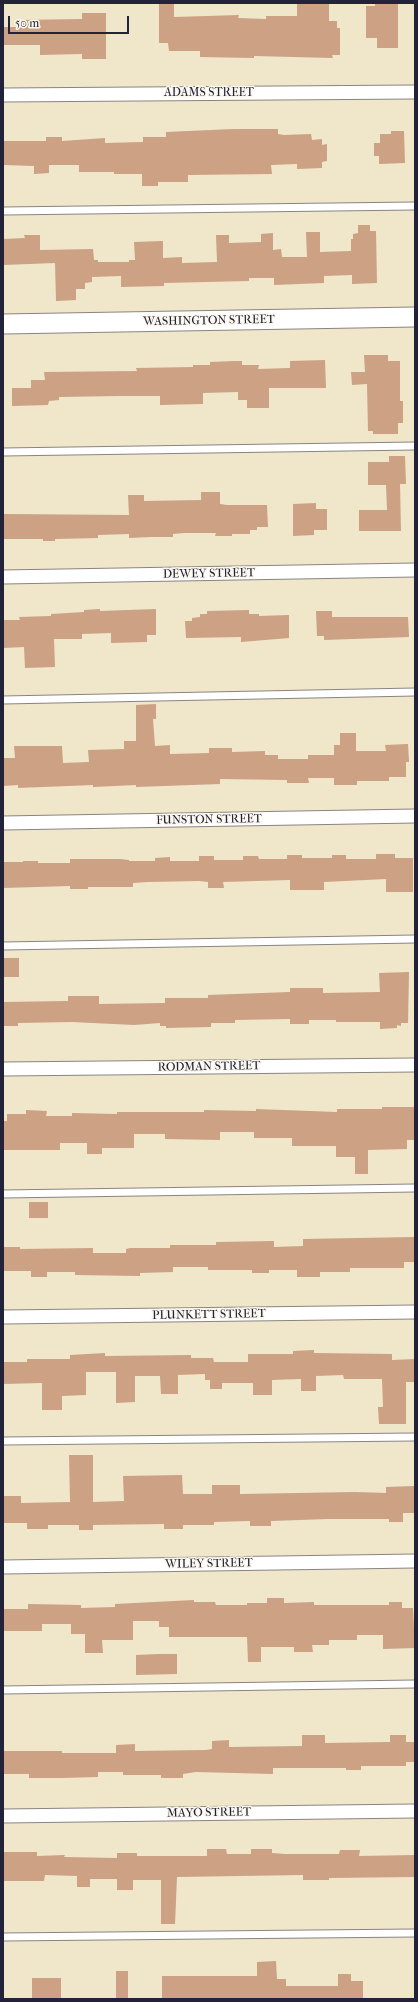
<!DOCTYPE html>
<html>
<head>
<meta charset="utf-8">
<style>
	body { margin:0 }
	#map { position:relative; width:418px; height:2002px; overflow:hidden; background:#f0e6ca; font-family:"IM FELL French Canon",serif }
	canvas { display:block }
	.frame { position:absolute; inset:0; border:4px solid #22223b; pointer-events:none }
	.scale { position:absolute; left:8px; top:16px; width:121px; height:18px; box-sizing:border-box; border:2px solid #22223b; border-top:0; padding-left:5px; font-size:12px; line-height:14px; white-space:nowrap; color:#22223b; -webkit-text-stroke:3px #fbf7ec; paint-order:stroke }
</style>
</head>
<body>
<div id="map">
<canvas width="418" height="2002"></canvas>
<div class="frame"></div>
<div class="scale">50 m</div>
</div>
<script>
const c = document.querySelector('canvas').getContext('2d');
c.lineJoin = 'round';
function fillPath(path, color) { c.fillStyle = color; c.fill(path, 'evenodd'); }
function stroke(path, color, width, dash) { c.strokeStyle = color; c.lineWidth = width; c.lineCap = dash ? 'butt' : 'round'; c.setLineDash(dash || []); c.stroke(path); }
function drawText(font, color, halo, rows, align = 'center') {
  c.font = font + ' "IM FELL French Canon",serif'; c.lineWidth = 3; c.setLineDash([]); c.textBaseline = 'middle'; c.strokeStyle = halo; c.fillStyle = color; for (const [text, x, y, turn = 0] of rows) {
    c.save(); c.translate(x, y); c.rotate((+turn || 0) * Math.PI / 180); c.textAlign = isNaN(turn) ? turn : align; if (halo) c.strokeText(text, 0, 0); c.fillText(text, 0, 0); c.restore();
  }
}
fillPath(new Path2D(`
	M159 3H174V17L239 15 238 18 266 19V16H297V3H329V21H337V28H340V55H332L333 58 254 56V58L200 57V51H169L168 43H159Z
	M375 3H398V48H377V38H366V6H375Z
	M82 13H106V59H82V54L40 55V45H3V27H17V20L82 19Z
	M233 129H278V134L284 135 311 134 312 140 322 139V145L327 144V161L322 162V168L297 169V164L271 165 272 174 188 175V182H158V186H142V174H114V172H79V165H49V173L34 174V166L3 165V141H46V137H62V141L105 138V143L143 142V137H166V132Z
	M391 131H404L405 163 379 164V156H374V143H380V134H391Z
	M358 225H370V231H376L377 283 352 284V275L324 276V283L274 285V278H249V281L164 283V286L121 287V276L92 277V282L85 283V289H76V300L56 301 55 263 3 265V239L25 238 24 235H40V250L93 249 94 260H98V262H129V260H135L134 242 163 241V258L182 257V263L217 262 216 235H229V243L261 242V234L273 233V250L281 249 282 257H307L306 232H320V252L351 251V239H353V234L358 233Z
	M364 355H388V361H400V401H403V423H398V434H373V431H368L367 384 352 385 351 372H365Z
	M325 360 326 388H269V408H247V400H238V392L203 393V404L160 405V396H119L59 397V400L49 401 48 405 12 406V388H31V380H45L44 372 137 371 136 368 193 367V365H210V362L235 361H242V365H259L258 369 290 368V361Z
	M389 456H405L406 484H400L401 531H359V510H387L386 485H368V462H389Z
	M201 492H220V504L227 505H267L268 527H257V530H250V534H232V536H215L216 533H184L173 534V537H151L129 538V534L98 535V538L55 539V541H43V539H3V514L129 515 128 495H144V501L201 500Z
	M316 503V509H327V530H314V535L293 536V504Z
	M100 609V611L156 609V635H147V642L111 643V633L82 634V639H54L55 667 25 668 24 647 3 648V620H20L19 617 51 616V614L84 612V610Z
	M249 610V614H259V616L289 615V638L241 642V637L186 638 185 621H192V618L200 617V614H207V611Z
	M316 611H332V617H408L409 637 324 640V636H317Z
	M156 704V719H153L155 746 170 745V754L209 753V748H232V752L265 751V755H278V759H308V755H334V745H340V733H356V751H386L385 745 408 744 409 762H406V777H389V781H357V785H334V778H308L309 783H287V780L220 779V784L136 787V785L93 787V785L18 788V785L3 786V758H15L14 746H62L63 763 89 762 88 750 124 749V741H136V705Z
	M376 854H395V858H413V892H386V879L324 882V890H290V880L223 882 224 888H208V882L199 881 148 882 133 883V887H88V889H70V886L3 888V862H23V861H38V863H70V859H120L129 860V861H155V858L170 857V861H199V856H214V860H243V856H258L259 859H287V855H302V858H332V855H346V859H376Z
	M3 958H19V977H3Z
	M409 972 408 1023H401V1026L397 1025V1028L380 1029V1022H336V1020H309V1024H290V1019L235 1020V1023H211V1027L166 1028V1026H160V1023L134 1025 72 1022 18 1023V1026H3V1002L68 1001V996H99V1004L165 1003V998H208V995L290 992V988H323V993L380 992 379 973Z
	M382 1107H415V1140H407V1149L368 1150V1174H355V1157H336V1146H292V1138H254V1132H220V1140L165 1139V1134H134V1148H102V1154H87V1143H60V1150H3V1121H7V1114H26V1110L47 1111 46 1116H72V1113L117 1114V1112H204V1110L256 1111V1109L337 1112V1109H382Z
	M29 1202H48V1218H29Z
	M414 1237V1262H404V1268H350V1272H320V1277H297V1270H269V1273H252V1270H208V1267H173V1272L140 1273V1276L75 1275V1272H47V1277H31V1271H3V1247H20V1249L93 1248V1253H126V1249L130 1248H170V1245H216V1242L274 1241V1247L303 1246V1239Z
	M314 1350V1353L392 1354V1360L415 1359V1382H406V1424H379L378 1407H383L382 1379H344L343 1375 316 1376V1391H301V1379L272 1380V1395H253V1383H222V1389H210V1380H205V1374L178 1375V1394H161L160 1376H135V1402L116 1403V1372H86V1395L62 1396V1410H42V1383L3 1384V1362H27V1359H70V1355L105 1353V1356L191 1355V1358H213L214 1362H248V1354H293V1351Z
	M69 1455H93V1502L124 1501 123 1476 182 1475 183 1494H212V1485H240V1494L355 1492 386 1493V1487L414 1486V1513H403V1522H389V1519H328L271 1521V1526H250V1521L214 1522V1525H183V1529H164V1524L93 1525V1530H79V1525H48V1529H27V1523H3V1496H21V1503L70 1502Z
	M267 1598H284V1603L314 1602V1605H389V1602H402V1608H413L415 1648 383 1649V1635H357V1640H329V1645H312L313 1652H294V1647H261V1662H248L247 1637H169V1627H159V1621H133V1640H102L103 1653H85V1634H71V1624H42V1631H3V1609H28V1604L81 1605V1608L115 1607V1604L194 1600V1602H215L216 1605H247V1603H267Z
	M158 1654H177V1674L136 1675V1655Z
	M302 1735H325V1743L390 1742V1735H406V1742H415V1762H406V1766H361V1770H346V1768H273V1774L196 1772 183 1774V1778H161V1775H123V1772H98V1777L62 1778H29V1774H3V1751H62V1753H116V1745L135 1744V1751L206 1750 212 1749V1741L229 1740V1747L302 1746Z
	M207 1849H226L227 1854H251V1849H272V1853L285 1854H339L340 1850H360L359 1856 415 1855V1877L329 1878V1880H303V1875L177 1877 175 1924H161V1880H133V1890H117V1879H90V1887H77V1876L45 1875 44 1881H3V1852H37V1856L65 1855 64 1857 117 1858V1853H137V1856H207Z
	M276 1961 277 1979H286V1986H338V1974H351V1981H363V1999H162V1976H257V1962Z
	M116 1971H128V1999H116Z
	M32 1978H61V1999H32Z`), '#cca184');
const lane = new Path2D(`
	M3 211 415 206
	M3 452 415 446
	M3 700 415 692
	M3 946 415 939
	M3 1194 415 1188
	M3 1441 415 1437
	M3 1690 415 1684
	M3 1937 415 1933`);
const street = new Path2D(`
	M3 95 415 92
	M3 577 415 570
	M3 823 415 816
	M3 1069 415 1065
	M3 1317 415 1312
	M3 1567 415 1561
	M3 1816 415 1811`);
const secondary = new Path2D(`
	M3 324 415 317`);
stroke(lane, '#898482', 9);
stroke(street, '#898482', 15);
stroke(secondary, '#898482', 21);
stroke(lane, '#fff', 7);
stroke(street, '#fff', 13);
stroke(secondary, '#fff', 19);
drawText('12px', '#22223b', '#fbf7ec', [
	["ADAMS STREET",209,93],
	["WASHINGTON STREET",209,321,-1],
	["DEWEY STREET",209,574,-1],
	["FUNSTON STREET",209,820,-1],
	["RODMAN STREET",209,1067,-1],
	["PLUNKETT STREET",209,1315,-1],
	["WILEY STREET",209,1564,-1],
	["MAYO STREET",209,1813,-1]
]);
</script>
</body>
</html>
